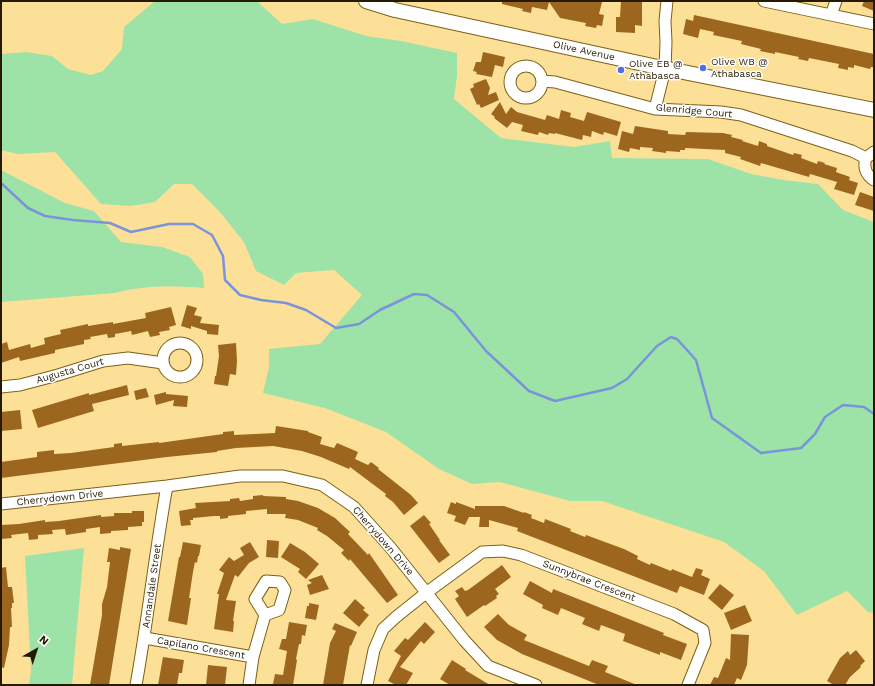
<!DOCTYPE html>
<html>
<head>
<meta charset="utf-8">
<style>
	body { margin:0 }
	#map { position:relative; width:875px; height:686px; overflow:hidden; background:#fde098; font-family:"Work Sans",sans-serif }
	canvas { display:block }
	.frame { position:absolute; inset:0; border:2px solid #251a00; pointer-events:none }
	.north { position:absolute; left:16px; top:630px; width:40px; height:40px; -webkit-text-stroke:3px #fff; paint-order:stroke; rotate:39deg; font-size:11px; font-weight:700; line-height:16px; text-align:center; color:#251a00 }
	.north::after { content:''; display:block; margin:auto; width:14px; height:18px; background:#251a00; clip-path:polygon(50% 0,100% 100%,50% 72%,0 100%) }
</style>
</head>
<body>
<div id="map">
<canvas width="875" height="686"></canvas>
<div class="frame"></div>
<div class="north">N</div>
</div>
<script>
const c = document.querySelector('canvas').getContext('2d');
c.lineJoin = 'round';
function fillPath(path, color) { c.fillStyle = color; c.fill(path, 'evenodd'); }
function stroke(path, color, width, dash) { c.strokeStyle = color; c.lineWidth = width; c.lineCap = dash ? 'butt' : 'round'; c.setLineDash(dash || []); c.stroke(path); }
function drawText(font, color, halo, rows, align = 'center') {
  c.font = font + ' "Work Sans",sans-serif'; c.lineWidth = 3; c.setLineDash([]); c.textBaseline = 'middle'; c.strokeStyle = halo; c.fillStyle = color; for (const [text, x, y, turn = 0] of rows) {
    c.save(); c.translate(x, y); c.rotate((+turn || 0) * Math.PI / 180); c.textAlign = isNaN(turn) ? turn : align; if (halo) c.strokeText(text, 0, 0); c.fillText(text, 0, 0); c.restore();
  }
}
fillPath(new Path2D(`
	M155 1H257L282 24 313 19 366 36 401 41 457 53V76L454 99 501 138 574 147 610 141 612 158 708 159 751 174 784 180 818 184 843 210 874 222V613L868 612 847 591 797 615 764 571 724 542 602 501H570L500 482 472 484 439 469 386 432 325 408 263 393 269 367V349L320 344 362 295 334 270 296 273 284 285 256 271 244 242 219 211 192 184H174L155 202 131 206 101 204 55 152 18 154 1 150V54L26 52 52 56 68 69 91 75 103 71 122 49 124 27Z
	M1 170 65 203 94 211 121 242 162 247 190 257 203 274 204 288C175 286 144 285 115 293L1 302Z
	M84 548 72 685H29L31 671 25 556Z`), '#9de3a7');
stroke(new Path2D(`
	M1 183 28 208 45 216 73 220 110 223 131 232 169 224H193L212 235 223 256 225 280 240 295 261 300 286 303 306 310 336 328 359 324 380 310 414 294 427 295 454 312 486 351 529 391 555 401 612 388 627 379 657 346 671 337 677 339 696 360 712 418 761 453 801 448 815 434 825 417 843 405 864 407 874 414`), '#7a94db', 2.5);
fillPath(new Path2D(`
	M502 1H597L602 2 599 14 604 15 602 26 597 25 596 28 585 26 586 23 560 18 549 2 547 10 532 7 531 13 522 11 523 9 502 4Z
	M621 1H642V26L635 25V33L616 32V17H620Z
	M864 1H874V11L862 6Z
	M694 15 874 54V67H871L870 69 854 65V68L848 67V70L838 68 839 64 809 58 808 61 798 59 799 57 775 52V54L760 51 761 49 741 44 742 41 713 35 714 32 700 29 698 38 683 34 686 19 693 21Z
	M483 52 505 57 503 67 495 65 492 77 476 74 477 72 473 71 476 62H481Z
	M486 79 490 88 488 95 496 92 499 100 481 108 479 104 477 105 470 89 474 87 473 84Z
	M500 102 506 114 511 107 517 112 545 120 547 115 559 119 561 110 571 113 570 117 584 121 587 112 621 122 617 136 604 132 603 135 592 131 591 137 583 135 582 140 555 133V134L549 133 548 135 539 132 538 135 521 131 523 125 512 122 507 128 494 118 495 117 491 114Z
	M635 126 668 131V134L685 135 686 132 723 133 732 135 731 137 743 140 742 141 758 146 759 141 767 144V146L793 155 794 153 802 155 801 158 817 164 818 161 825 163 824 164 837 168 836 172 850 177 849 180 858 183 854 195 834 189 837 182 810 174 809 177 761 163 760 166 740 159 741 157 725 153V150L685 148V150H680V152L666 151V153L652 151 653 148 640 147V150L630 148 629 152 618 149 622 131 633 134Z
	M860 192 874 197V211L855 205Z
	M187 305 197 308 194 315 202 317 200 323 219 325 218 335 207 334V331L191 326V329L181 326Z
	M171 307 176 325 169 327 170 330 159 332 160 335 150 337 148 331 132 335 131 331 115 334V337L108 338 107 334 90 337 91 339 84 340V344L55 350V353L20 361 19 357 1 363V344L7 342 9 350 30 344 31 348 45 344 44 338 61 334 60 330 88 324V326L113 322V324L146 318 145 313Z
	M236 343 237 361 236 375 230 374 228 386 214 384 215 376H216L219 356 218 345Z
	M127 385 129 395 92 404 94 411 38 428 32 410 89 393V395Z
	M146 388 149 397 136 400 134 391Z
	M166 392V394L188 396 187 407 173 406 174 400 156 405 154 395Z
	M20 410 22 429 1 431V412Z
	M276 426 308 431V432L322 437 320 444 334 448 337 443 358 452 355 459 368 465 371 462 379 468 378 469 411 495 418 503 404 515 393 502 385 496 386 494 350 467 349 469 321 457 302 451 273 446 236 448 217 451V452L167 457 1 478V462L37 457V452L54 450V454L71 453 114 447V444L122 443V446L159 442V443L223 434V432L234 431V435L275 433Z
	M263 495V496L286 497V499L298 501 318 508 335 518 350 532 348 534 368 555 369 553 398 595 387 603 350 559 349 561 341 553 344 550 327 536 317 530 318 528 298 520 285 518 286 514H267V509L246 511V514L228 516V518L220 519V516H214L193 518V520H190L191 525 181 526 179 511 196 508 195 503 230 501V499L239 498 240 501 253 499V496Z
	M451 502 456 504V502L475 509V506H504L524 513V512L532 515 531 518 544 523 545 519 571 529 570 531 585 537 586 535 624 549 638 556 637 559 650 565 651 563 671 571 672 569 692 577 696 568 703 570 701 575 710 579 704 595 680 586 677 593 517 531 518 528 489 520V527H479L480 517H469L465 525 454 521 456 516 447 513Z
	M132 511H144V522H142V526L128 527V530L111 531V533L100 534V527L86 529V532L66 535 65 529 52 530 53 534 38 535V539L29 540 28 533 11 535 12 538 1 539V525L19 524 45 520V522L59 521 101 515V517L114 516V513H132Z
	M424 515 431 523 429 524 440 540H439L450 555 439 563 410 526Z
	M267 540 279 541 278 558 266 557Z
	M183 542 201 545 199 556H198L197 563 195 562 193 572 189 598H191L187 625 168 621 179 557H180Z
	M250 542 259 557 249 563 238 577 235 575 226 600 236 601 233 621H234L233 632 214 629 219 594H217L224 573 219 570 229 557 234 561 244 555 240 548Z
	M290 543 305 552 319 564 306 579 298 572 300 569 281 557Z
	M120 547 131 549 109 685H90L102 615V604L107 587 110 562H107L109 548 120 550Z
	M502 565 511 577 495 589 499 594 496 596 497 598 485 606 484 605 467 617 455 599 459 596 455 591 462 587 465 591 468 590Z
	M6 567 8 587H12L14 603H12V608H11L12 627H10L9 645 4 668 1 667V568Z
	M322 575 329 589 310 595 307 585 312 583 308 580Z
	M530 581 552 593 553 589 664 633 663 635 687 644 681 660 660 652V655L623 641 625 634 601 625 599 631 582 624 585 618 561 608 558 615 542 608 543 605 523 594Z
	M720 584 734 595 722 610 708 598Z
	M355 599 365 608 363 610 369 615 359 627 343 613Z
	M309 603 319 605 316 620 305 618 307 606H309Z
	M745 605 752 621 731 630 724 613Z
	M498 614 509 625 527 635 524 640 589 666 592 660 608 666 605 672 637 685H599L522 654 497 640 484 627Z
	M289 622 307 625 305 636 302 635 301 644H299L296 659 297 660 293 685 273 684 275 674 283 675 287 651 279 649 282 639H286Z
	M425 622 435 632 424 644 421 641 400 667 413 673 406 685H396L388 681 401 656 394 651 405 638 408 640Z
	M335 623 357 632 351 646 350 645 343 685H323L330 643 336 631 332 629Z
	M731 634 749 635 747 665 741 680 737 678 734 685H710L714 677 718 678 726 658 730 660Z
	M856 650 865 661 860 666 861 667 850 677 845 685H834L827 681 840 658 848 651 850 655Z
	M163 657 184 660 182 673H179L177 685H158Z
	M452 660 466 669 465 670 490 685H450L440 679Z
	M208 665 227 667 225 685H206Z`), '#9d661e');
const minor = new Path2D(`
	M764 1 874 24
	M831 15 836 1
	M510 82a16 16 0 1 1 32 0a16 16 0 1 1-32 0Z
	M542 81 555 82 655 109 721 112 741 115 852 151 866 158
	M655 109 665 69 666 42 665 21 667 1
	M874 152 866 158C863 167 866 175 874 180
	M163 360a17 17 0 1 1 34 0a17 17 0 1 1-34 0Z
	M1 387 20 385 58 375 103 361 128 358 163 363
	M1 504 167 486 240 476H283L322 485 354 507 390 547 464 640 488 666 536 685
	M145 638 253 657 249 685
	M253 657 265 615 255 599 266 581 280 582 285 590 279 610 265 615
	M136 685C148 619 155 552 167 486
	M367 685 374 650 383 629 396 617 426 593 482 552 503 551 521 555 674 614 703 630 705 643 688 685`);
const major = new Path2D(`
	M366 1 395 10 653 66 874 110`);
stroke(minor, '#7c6115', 13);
stroke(major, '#7c6115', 16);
stroke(minor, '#fff', 11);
stroke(major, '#fff', 14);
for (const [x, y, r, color] of [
	[703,68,4,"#4f70e5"],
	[621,70,4,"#4f70e5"]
]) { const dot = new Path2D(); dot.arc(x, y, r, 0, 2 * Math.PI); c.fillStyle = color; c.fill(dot); stroke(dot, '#fff', 1.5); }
drawText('10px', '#251a00', '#fff', [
	["Olive Avenue",584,51,12],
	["Glenridge Court",694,111,5],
	["Augusta Court",70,371,-16],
	["Cherrydown Drive",60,498,-6],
	["Cherrydown Drive",383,541,49],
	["Sunnybrae Crescent",589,581,21],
	["Annandale Street",152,586,-82],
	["Capilano Crescent",201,648,10]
]);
drawText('10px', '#251a00', '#fff', [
	["Olive WB @",711,62],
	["Athabasca",711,74],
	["Olive EB @",629,64],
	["Athabasca",629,76]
], 'left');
</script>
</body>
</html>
